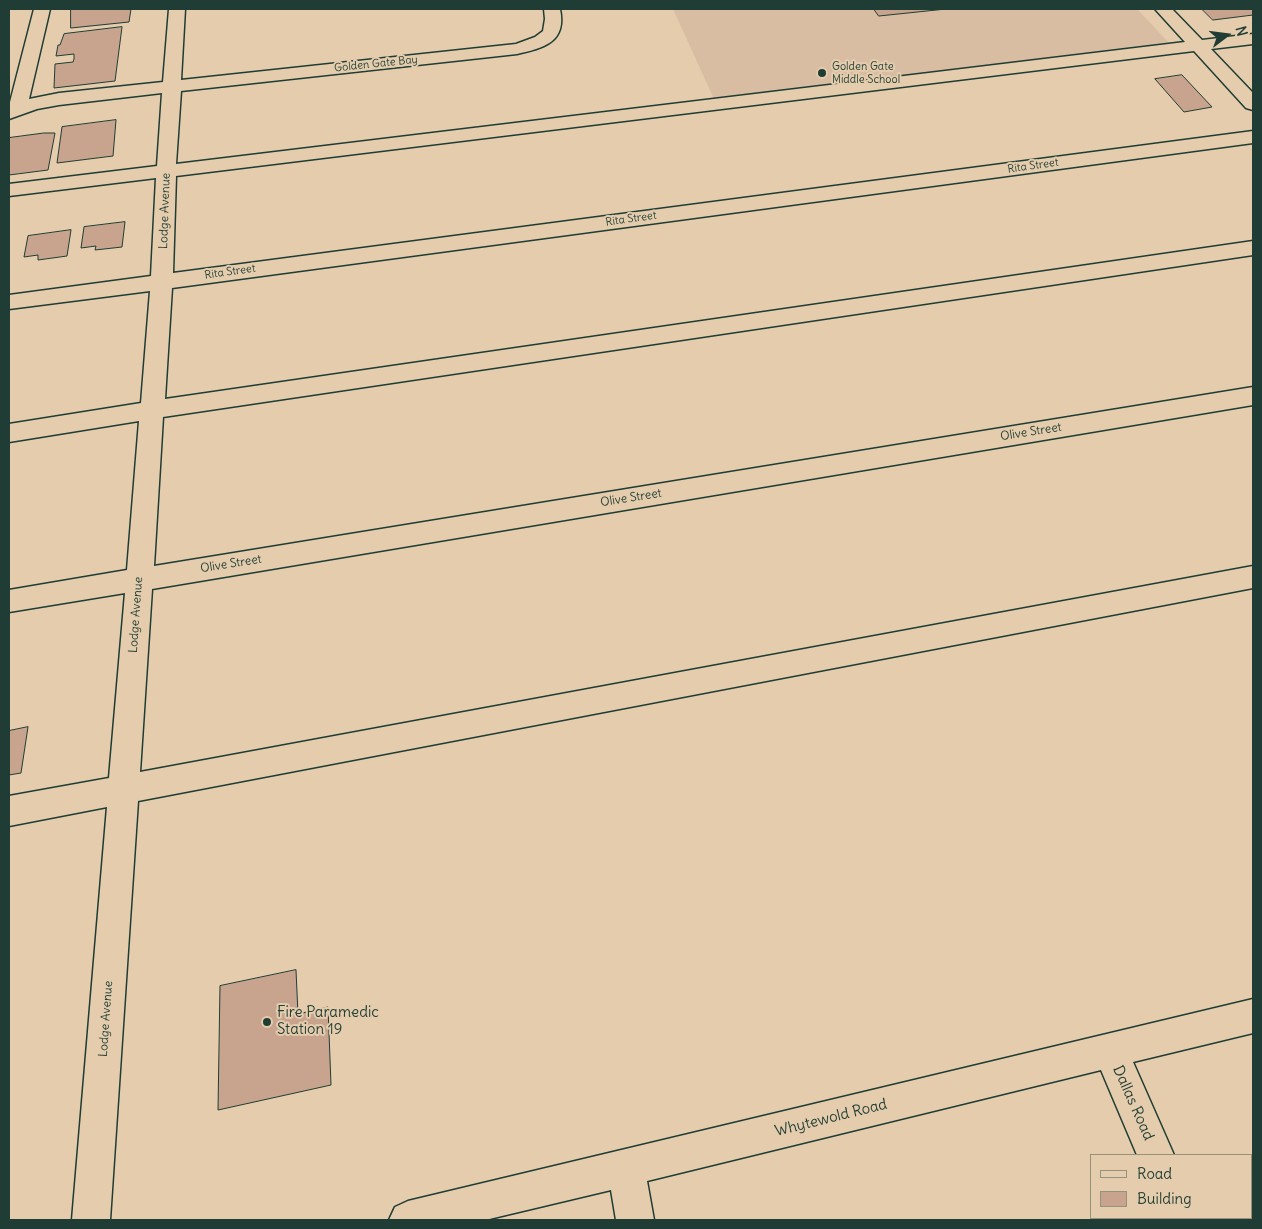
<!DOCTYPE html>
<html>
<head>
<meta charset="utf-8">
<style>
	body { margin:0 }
	#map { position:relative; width:1262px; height:1229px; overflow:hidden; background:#e4ccad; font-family:Delius,sans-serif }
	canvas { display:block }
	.frame { position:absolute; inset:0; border:10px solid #1f3d34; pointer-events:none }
	.legend { position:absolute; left:1090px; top:1154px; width:162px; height:65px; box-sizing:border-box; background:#e4ccad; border:1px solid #95937d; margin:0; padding:6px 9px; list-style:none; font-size:15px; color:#1f3d34 }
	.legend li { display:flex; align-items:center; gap:10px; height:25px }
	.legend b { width:25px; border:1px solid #95937d }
	.north { position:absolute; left:1202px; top:10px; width:50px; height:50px; -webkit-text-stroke:4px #e4ccad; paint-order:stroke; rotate:75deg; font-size:14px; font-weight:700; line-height:20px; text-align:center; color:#1f3d34 }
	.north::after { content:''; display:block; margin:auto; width:18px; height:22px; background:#1f3d34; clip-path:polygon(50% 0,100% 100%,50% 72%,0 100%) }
</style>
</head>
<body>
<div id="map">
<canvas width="1262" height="1229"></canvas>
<div class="frame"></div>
<ul class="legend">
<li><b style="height:6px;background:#e4ccad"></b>Road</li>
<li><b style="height:14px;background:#c8a48e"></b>Building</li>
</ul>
<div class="north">N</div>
</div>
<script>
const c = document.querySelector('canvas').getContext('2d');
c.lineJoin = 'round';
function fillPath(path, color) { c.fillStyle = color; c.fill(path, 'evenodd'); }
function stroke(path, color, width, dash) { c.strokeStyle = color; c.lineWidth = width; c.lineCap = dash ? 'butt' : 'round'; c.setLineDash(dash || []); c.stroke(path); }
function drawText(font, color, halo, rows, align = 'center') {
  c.font = font + ' Delius,sans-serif'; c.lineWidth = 4; c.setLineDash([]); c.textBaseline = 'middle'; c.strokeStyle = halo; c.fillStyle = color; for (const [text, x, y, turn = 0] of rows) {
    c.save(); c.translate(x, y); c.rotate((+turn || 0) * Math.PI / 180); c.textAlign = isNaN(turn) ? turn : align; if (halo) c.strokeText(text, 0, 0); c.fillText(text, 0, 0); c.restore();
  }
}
fillPath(new Path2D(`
	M673 9H1137L1171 45 715 101Z`), '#d8bda2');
const building = new Path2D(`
	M71 9H131L129 22 71 28Z
	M874 9H946L879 16Z
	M1202 9H1253V15L1213 20Z
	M122 27 115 81 54 88 55 64 73 62 74 59V54L56 56 58 45H60L64 34Z
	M1182 75 1212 107 1184 112 1155 79Z
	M116 120 113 156 57 163 62 127Z
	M44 133H55L48 170 9 175V138Z
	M125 222 122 247 95 250 96 246 81 248 84 227Z
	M71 230 67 256 38 260V255L24 257 28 236Z
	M28 727 21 773 9 775V731Z
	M296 970 298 1014 328 1007 331 1085 218 1110 220 986Z`);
fillPath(building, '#c8a48e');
stroke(building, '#1f3d34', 1);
const minor = new Path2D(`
	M34 9H50L29 99 59 93 163 82 169 9H185L181 80 516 44 535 37 543 31 545 19 544 9H560C567 42 544 48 517 54L181 91 176 164 1185 42 1155 9H1172L1202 40 1253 34V44L1211 49 1253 93V110L1246 108 1194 51 176 176 173 273 1253 131V143L172 288 165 399 1253 241V255L163 417 154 566 1253 387V405L152 589 140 772 1253 566V588L138 801 110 1220H72L107 807 9 826V796L109 778 125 593 9 612V590L127 570 139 421 9 442V424L141 403 150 291 9 309V295L151 276 156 178 9 196V184L157 166 162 93 59 105 37 109 9 119V106Z
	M1253 999V1033L1133 1062 1174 1155H1137L1101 1070 647 1181 654 1220H616L611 1190 485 1220H389L395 1207 408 1201Z
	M1164 1218H1202L1203 1220H1165Z`);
stroke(minor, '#1f3d34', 3);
fillPath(minor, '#e4ccad');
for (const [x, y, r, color] of [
	[822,73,5,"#1f3d34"],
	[267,1022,5,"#1f3d34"]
]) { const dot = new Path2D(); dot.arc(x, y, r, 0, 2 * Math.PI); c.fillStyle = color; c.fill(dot); stroke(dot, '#e4ccad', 2); }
drawText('11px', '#1f3d34', '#e4ccad', [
	["Golden Gate Bay",376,64,-6],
	["Rita Street",1033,166,-8],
	["Rita Street",631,219,-8],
	["Rita Street",230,272,-8]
]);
drawText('11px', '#1f3d34', '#e4ccad', [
	["Golden Gate",832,67],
	["Middle School",832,80]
], 'left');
drawText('12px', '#1f3d34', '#e4ccad', [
	["Lodge Avenue",165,211,-88],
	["Olive Street",1031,432,-9],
	["Olive Street",631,498,-9],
	["Olive Street",231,564,-9],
	["Lodge Avenue",136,615,-86],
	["Lodge Avenue",106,1019,-86]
]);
drawText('15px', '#1f3d34', '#e4ccad', [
	["Fire Paramedic",277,1013],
	["Station 19",277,1030]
], 'left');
drawText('15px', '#1f3d34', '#e4ccad', [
	["Dallas Road",1133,1103,66],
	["Whytewold Road",831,1118,-14]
]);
</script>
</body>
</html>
